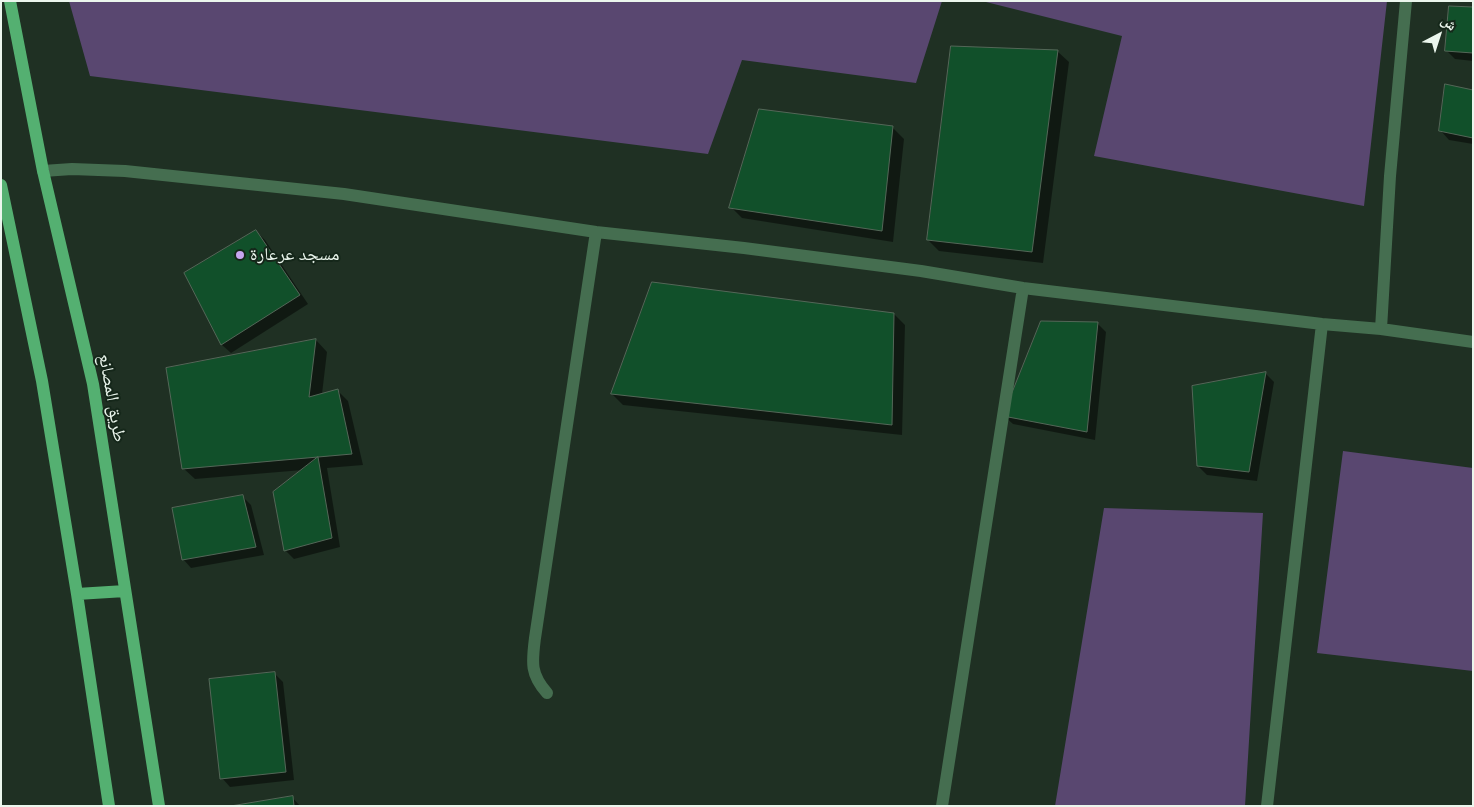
<!DOCTYPE html>
<html>
<head>
<meta charset="utf-8">
<style>
	body { margin:0 }
	#map { position:relative; width:1474px; height:807px; overflow:hidden; background:#1f3023; font-family:Figtree,"Noto Naskh Arabic",sans-serif }
	canvas { display:block }
	.frame { position:absolute; inset:0; border:2px solid #ebf6ed; pointer-events:none }
	.north { position:absolute; left:1414px; top:10px; width:50px; height:50px; -webkit-text-stroke:4px #15271a; paint-order:stroke; rotate:40deg; font-size:14px; font-weight:700; line-height:20px; text-align:center; color:#ebf6ed }
	.north::after { content:''; display:block; margin:auto; width:18px; height:22px; background:#ebf6ed; clip-path:polygon(50% 0,100% 100%,50% 72%,0 100%) }
</style>
</head>
<body>
<div id="map">
<canvas width="1474" height="807"></canvas>
<div class="frame"></div>
<div class="north">ش</div>
</div>
<script>
const c = document.querySelector('canvas').getContext('2d');
c.lineJoin = 'round';
function fillPath(path, color) { c.fillStyle = color; c.fill(path, 'evenodd'); }
function stroke(path, color, width, dash) { c.strokeStyle = color; c.lineWidth = width; c.lineCap = dash ? 'butt' : 'round'; c.setLineDash(dash || []); c.stroke(path); }
function drawText(font, color, halo, rows, align = 'center') {
  c.font = font + ' Figtree,"Noto Naskh Arabic",sans-serif'; c.lineWidth = 4; c.setLineDash([]); c.textBaseline = 'middle'; c.strokeStyle = halo; c.fillStyle = color; for (const [text, x, y, turn = 0] of rows) {
    c.save(); c.translate(x, y); c.rotate((+turn || 0) * Math.PI / 180); c.textAlign = isNaN(turn) ? turn : align; if (halo) c.strokeText(text, 0, 0); c.fillText(text, 0, 0); c.restore();
  }
}
fillPath(new Path2D(`
	M69 1H942L916 83 742 60 708 154 90 76Z
	M982 1H1387L1364 206 1094 156 1122 36Z
	M1343 451 1473 468V671L1317 653Z
	M1104 508 1263 513 1245 806H1055Z`), '#594770');
fillPath(new Path2D(`
	M1473 8V61L1455 59 1446 50Z
	M1057 51 1069 62 1043 263 939 251 928 240Z
	M1473 91V144L1449 140 1441 131Z
	M892 127 904 139 893 242 742 218 731 207Z
	M256 231 265 240 308 304 231 353 222 345 185 274Z
	M894 314 905 325 902 435 623 405 612 394Z
	M1097 323 1106 332 1095 440 1013 424 1004 416Z
	M316 340 327 352 322 394 337 390 348 401 363 465 327 468 340 547 294 559 285 550 303 470 195 479 183 468 168 368Z
	M1266 374 1274 382 1257 481 1207 475 1198 466 1193 387Z
	M242 496 251 505 264 555 191 568 183 559Z
	M274 673 283 682 294 780 230 787 222 778Z
	M292 797 300 806H239Z`), '#0007');
const building = new Path2D(`
	M1449 6 1473 7V53L1445 51Z
	M951 46 1058 50 1032 252 927 240Z
	M1445 84 1473 90V138L1439 131Z
	M759 109 893 126 882 231 729 208Z
	M256 230 300 295 221 345 184 273Z
	M652 282 894 313 892 425 611 394Z
	M1041 321 1098 322 1087 432 1003 416Z
	M316 339 309 397 338 389 352 454 182 469 166 368Z
	M1266 372 1249 472 1197 466 1192 386Z
	M318 457 332 538 284 551 273 492Z
	M243 495 256 547 182 560 172 508Z
	M275 672 286 772 220 779 209 679Z
	M293 796 294 806H231Z`);
fillPath(building, '#11502a');
stroke(building, '#546758', 1);
stroke(new Path2D(`
	M43 171 72 169 125 171 344 194 596 232 744 248 921 271 1023 288 1322 324 1381 329 1473 342
	M1381 329 1390 176 1406 1
	M547 693C530 674 532 662 535 638L596 232
	M942 806 1023 288
	M1267 806 1322 324`), '#456e50', 12);
stroke(new Path2D(`
	M10 1 43 171 93 384 159 806
	M1 185 42 381 77 594 109 806
	M77 594 125 591`), '#54b071', 12);
for (const [x, y, r, color] of [
	[240,255,5,"#c6a6f0"]
]) { const dot = new Path2D(); dot.arc(x, y, r, 0, 2 * Math.PI); c.fillStyle = color; c.fill(dot); stroke(dot, '#15271a', 2); }
drawText('18px', '#ebf6ed', '#15271a', [
	["مسجد عرعارة",250,255]
], 'left');
drawText('18px', '#ebf6ed', '#15271a', [
	["طريق المصانع",112,398,80]
]);
</script>
</body>
</html>
